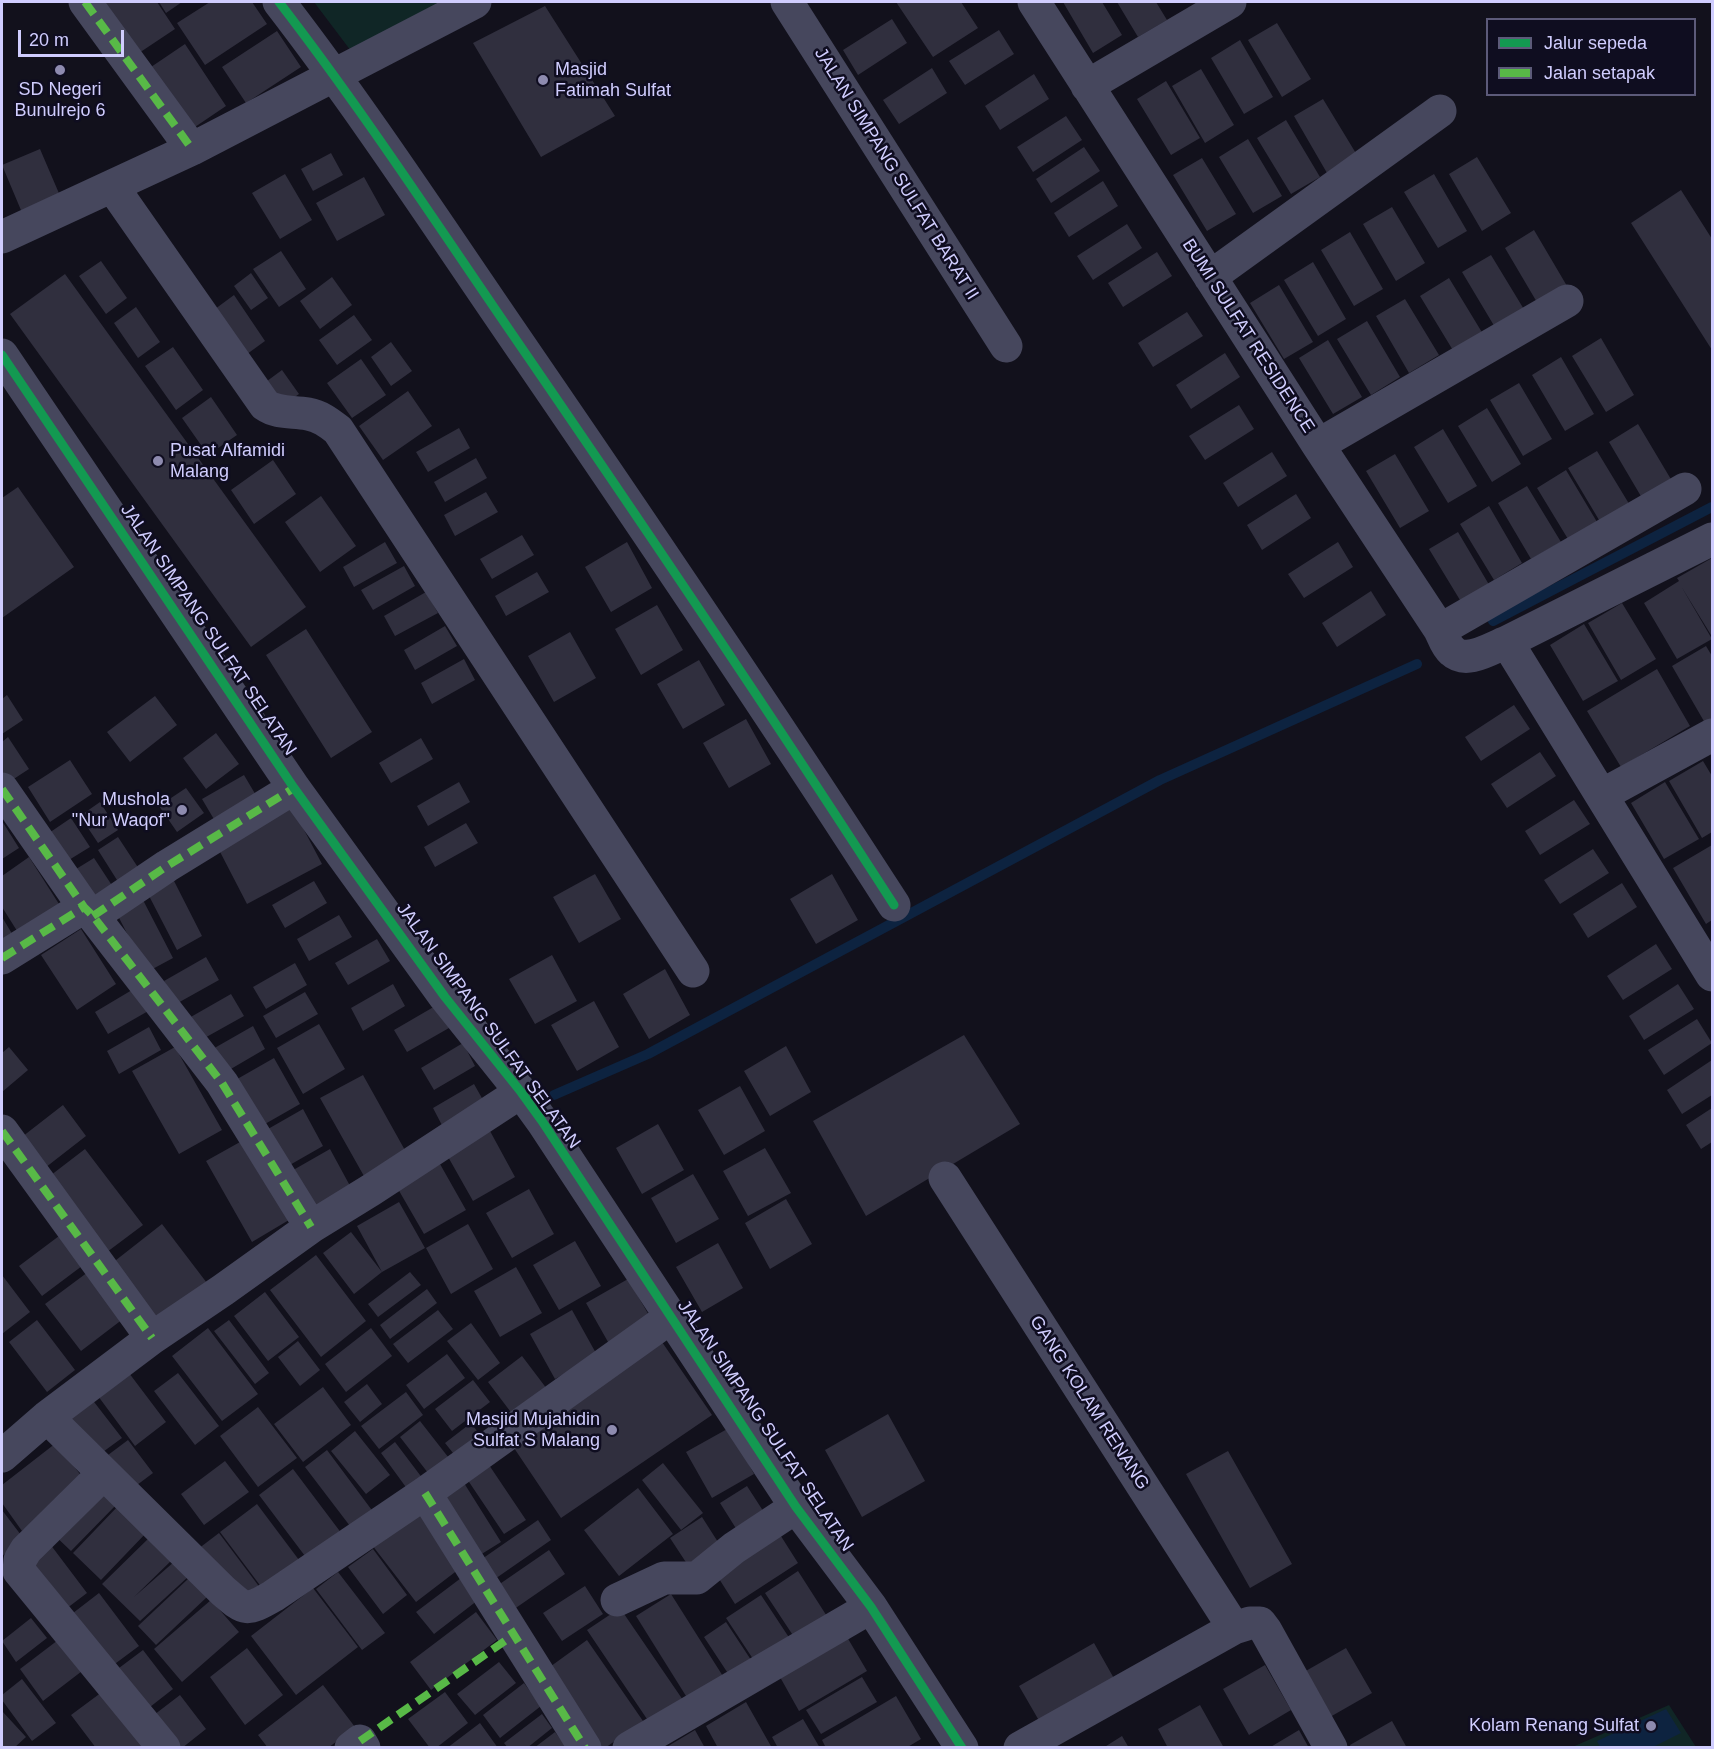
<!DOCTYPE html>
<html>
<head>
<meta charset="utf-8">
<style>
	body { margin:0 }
	#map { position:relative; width:1714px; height:1749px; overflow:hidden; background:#12111c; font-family:Arial,sans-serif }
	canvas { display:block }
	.frame { position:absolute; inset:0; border:3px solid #d0cdfe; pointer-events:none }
	.legend { position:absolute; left:1486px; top:18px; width:210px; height:78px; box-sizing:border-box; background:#0f0d20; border:2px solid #5c5a79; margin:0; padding:8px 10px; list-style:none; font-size:18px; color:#d0cdfe }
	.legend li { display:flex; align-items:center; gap:12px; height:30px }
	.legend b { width:30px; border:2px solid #5c5a79 }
	.scale { position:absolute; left:18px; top:30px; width:106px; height:27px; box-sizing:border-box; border:3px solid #d0cdfe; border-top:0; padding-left:8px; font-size:18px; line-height:21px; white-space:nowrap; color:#d0cdfe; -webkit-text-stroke:4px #0f0d20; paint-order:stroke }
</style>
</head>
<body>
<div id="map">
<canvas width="1714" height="1749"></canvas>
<div class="frame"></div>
<ul class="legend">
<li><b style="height:8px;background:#139951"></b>Jalur sepeda</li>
<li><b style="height:8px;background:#58b947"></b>Jalan setapak</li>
</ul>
<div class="scale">20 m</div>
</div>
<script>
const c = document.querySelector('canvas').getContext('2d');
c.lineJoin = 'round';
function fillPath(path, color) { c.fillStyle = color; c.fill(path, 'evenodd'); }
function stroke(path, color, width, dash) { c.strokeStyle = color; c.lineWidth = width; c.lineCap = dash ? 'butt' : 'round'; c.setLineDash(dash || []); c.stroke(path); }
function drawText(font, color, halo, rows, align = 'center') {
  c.font = font + ' Arial,sans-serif'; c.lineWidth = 5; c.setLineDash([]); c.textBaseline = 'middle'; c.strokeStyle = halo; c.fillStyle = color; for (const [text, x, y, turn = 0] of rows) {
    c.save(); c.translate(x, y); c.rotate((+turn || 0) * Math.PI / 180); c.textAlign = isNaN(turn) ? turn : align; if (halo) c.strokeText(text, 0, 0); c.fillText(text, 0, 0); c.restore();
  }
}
fillPath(new Path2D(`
	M314 2H446L351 51Z
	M1669 1705 1696 1747 1570 1748Z`), '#102626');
fillPath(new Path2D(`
	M1666 1709 1681 1733 1653 1747H1600L1597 1741Z`), '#0d2340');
stroke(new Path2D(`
	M1493 621 1712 507
	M554 1095 648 1054 1160 780 1417 664`), '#0d2340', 10);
fillPath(new Path2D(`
	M100 2H157L175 29 136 55Z
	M159 2H182L166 13Z
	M210 2H252L267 24 205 65 177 23Z
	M896 2H961L978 28 933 57Z
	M1063 2H1102L1122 35 1093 53Z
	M1117 2H1156L1167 20 1138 37Z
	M545 6 615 116 541 157 473 43Z
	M892 19 907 43 858 75 843 50Z
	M1277 23 1311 79 1282 97 1248 40Z
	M999 30 1014 54 965 85 949 61Z
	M277 31 301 67 246 103 222 67Z
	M1240 40 1273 97 1244 114 1211 58Z
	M185 44 226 106 192 129 151 67Z
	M932 68 947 93 899 124 883 100Z
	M1201 69 1234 125 1205 143 1172 86Z
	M1034 74 1049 99 1000 130 985 106Z
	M1166 81 1200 138 1171 155 1137 99Z
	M1323 99 1357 155 1327 173 1294 116Z
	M1066 116 1082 140 1033 172 1017 147Z
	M1286 120 1320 177 1291 194 1257 138Z
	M1248 139 1282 196 1253 213 1219 157Z
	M1084 147 1100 171 1051 203 1036 179Z
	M40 149 61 198 23 215 2 165Z
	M331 153 343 175 313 191 301 169Z
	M1477 157 1511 213 1482 231 1449 174Z
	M1202 158 1236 214 1207 231 1173 175Z
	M285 174 312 220 280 239 252 193Z
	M1434 174 1467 231 1438 248 1404 192Z
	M364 177 385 215 337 241 316 203Z
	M1103 181 1118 206 1069 237 1054 213Z
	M1681 190 1712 239V350L1631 223Z
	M1392 207 1425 263 1396 281 1363 224Z
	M1127 224 1142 248 1093 280 1077 256Z
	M1534 230 1567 286 1538 304 1505 248Z
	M1350 232 1383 289 1354 306 1321 250Z
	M281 251 306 289 279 307 253 269Z
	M1157 252 1172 276 1123 307 1108 283Z
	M1491 255 1525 311 1496 329 1462 272Z
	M101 261 127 298 106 314 79 276Z
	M1313 262 1346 319 1318 336 1284 280Z
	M251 273 268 298 251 310 234 286Z
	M65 274 306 607 251 647 10 314Z
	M332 277 352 305 320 329 300 301Z
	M1449 278 1483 334 1454 352 1420 296Z
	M1279 285 1313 342 1284 359 1250 303Z
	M234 295 265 341 243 357 211 312Z
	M1405 299 1439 355 1409 373 1376 316Z
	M136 307 160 342 138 358 114 323Z
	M1187 312 1203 336 1153 367 1138 343Z
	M354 315 372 340 337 365 319 340Z
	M1367 321 1400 377 1371 395 1337 339Z
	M1601 338 1634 395 1606 412 1572 356Z
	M1328 340 1362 397 1333 414 1299 358Z
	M391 342 412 371 391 386 371 357Z
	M173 347 203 390 176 410 145 366Z
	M1225 353 1240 377 1191 409 1176 385Z
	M1561 357 1594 414 1565 431 1532 375Z
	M361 359 386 395 352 418 327 383Z
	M282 370 299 394 279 408 263 384Z
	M1519 383 1552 439 1523 456 1490 400Z
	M408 391 432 426 383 460 359 426Z
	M211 397 237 435 208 455 182 418Z
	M1239 405 1254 429 1205 460 1189 436Z
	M1487 408 1521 464 1492 482 1458 426Z
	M1638 424 1672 481 1642 498 1609 442Z
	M459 428 470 448 428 472 416 452Z
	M1443 429 1477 486 1448 503 1414 447Z
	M1597 451 1631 507 1602 525 1568 468Z
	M1272 452 1287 476 1238 507 1223 483Z
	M1395 454 1429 511 1400 528 1366 471Z
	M476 458 487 478 445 502 434 482Z
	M273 460 296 494 254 524 231 490Z
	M1566 470 1600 527 1571 544 1537 488Z
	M1527 486 1561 542 1531 559 1498 503Z
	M18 487 74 567 2 618V498Z
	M486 492 498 512 455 536 444 515Z
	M1296 494 1311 518 1262 550 1247 525Z
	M321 496 356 546 320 572 285 522Z
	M1489 506 1522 563 1494 580 1460 524Z
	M1458 532 1491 588 1463 605 1429 549Z
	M522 535 534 555 492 579 480 559Z
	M385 542 397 563 354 587 343 567Z
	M627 542 652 588 611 612 585 567Z
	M1338 542 1353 567 1304 598 1288 574Z
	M1712 558V633L1711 635 1681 586 1712 639 1677 659 1644 603 1679 581 1677 578Z
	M404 566 415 586 373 610 361 590Z
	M537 572 549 592 506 616 495 596Z
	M1371 591 1386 615 1337 647 1322 623Z
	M426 592 438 613 395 636 384 616Z
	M1622 603 1656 659 1621 680 1588 623Z
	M657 605 683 650 641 675 615 629Z
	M1584 624 1618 681 1583 701 1550 645Z
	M445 626 457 646 415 670 404 650Z
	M306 629 372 732 331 758 266 655Z
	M570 632 596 678 554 702 528 656Z
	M1706 646 1712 656V718L1705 723 1672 666Z
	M464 659 475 680 432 704 421 683Z
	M699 660 725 705 683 729 657 684Z
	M1657 669 1690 726 1621 767 1587 711Z
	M7 695 23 720 2 734V699Z
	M155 696 177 725 130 762 107 732Z
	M1514 705 1530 729 1481 761 1465 737Z
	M746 719 771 764 729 788 703 743Z
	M216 733 239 764 206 789 183 758Z
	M8 737 29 769 6 784 2 778V742Z
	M421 738 433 759 391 783 379 763Z
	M1540 752 1556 776 1507 808 1491 784Z
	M70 760 92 794 50 822 28 787Z
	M1703 761 1712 776V832L1702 838 1669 781Z
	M244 775 257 797 215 821 202 799Z
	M459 782 470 802 428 826 417 806Z
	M1665 782 1699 839 1664 859 1631 803Z
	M186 788 204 813 177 832 159 806Z
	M1574 800 1590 824 1540 855 1525 831Z
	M100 802 118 830 98 843 80 816Z
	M292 807 322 864 247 904 217 846Z
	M71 818 90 847 64 863 46 835Z
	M2 821 19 848 2 859Z
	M466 823 478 843 435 867 424 847Z
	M118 837 143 875 122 888 98 850Z
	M1712 845V920L1706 924 1673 868Z
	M1593 849 1609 873 1560 904 1544 880Z
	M29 857 66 915 24 942 2 907V876Z
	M94 858 115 890 90 907 68 874Z
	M595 874 621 919 579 943 553 897Z
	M832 874 858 920 816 944 790 899Z
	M173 879 202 936 177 950 147 892Z
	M314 881 327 903 285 928 272 905Z
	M1622 883 1637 907 1588 938 1573 914Z
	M143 900 173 958 147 972 117 914Z
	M339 915 352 937 309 961 297 939Z
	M2 917 17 942 2 952Z
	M81 929 116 984 77 1010 41 955Z
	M377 939 390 961 348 985 335 963Z
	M1656 944 1672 969 1623 1000 1607 976Z
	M552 955 577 1001 535 1024 509 979Z
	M206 957 219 980 176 1004 164 981Z
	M295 963 307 985 266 1009 253 987Z
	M665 969 690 1015 649 1039 623 994Z
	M393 984 405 1006 363 1031 351 1008Z
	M1678 984 1694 1009 1644 1040 1629 1016Z
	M137 987 150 1010 108 1034 95 1012Z
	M305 992 318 1014 276 1038 263 1016Z
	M231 994 244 1016 201 1040 189 1018Z
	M594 1001 619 1047 577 1071 551 1025Z
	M437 1005 449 1028 407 1052 394 1030Z
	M1697 1019 1712 1043 1664 1075 1648 1050Z
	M319 1024 345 1069 303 1094 277 1048Z
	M253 1026 265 1049 224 1073 211 1050Z
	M149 1027 161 1050 119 1074 107 1051Z
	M964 1035 1020 1124 866 1216 813 1121Z
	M463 1043 475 1066 434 1090 421 1068Z
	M786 1046 811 1092 770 1116 744 1071Z
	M9 1047 28 1070 2 1092V1053Z
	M175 1047 222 1130 179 1154 132 1071Z
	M274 1058 300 1104 258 1128 232 1082Z
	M1712 1060V1095L1682 1114 1667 1090Z
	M363 1075 411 1161 369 1185 320 1098Z
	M474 1084 487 1107 445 1131 433 1108Z
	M740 1086 765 1131 724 1155 698 1110Z
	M63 1105 86 1136 41 1171 18 1140Z
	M1712 1108V1142L1701 1149 1686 1125Z
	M303 1109 323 1146 281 1170 261 1133Z
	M658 1124 684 1170 642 1194 616 1148Z
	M490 1131 515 1177 473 1201 447 1155Z
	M249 1137 294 1217 252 1242 206 1161Z
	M765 1148 791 1193 748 1216 723 1171Z
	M85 1149 143 1225 99 1258 42 1182Z
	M330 1149 355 1195 313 1219 288 1173Z
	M440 1164 466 1210 424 1234 398 1189Z
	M693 1174 719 1219 676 1243 651 1198Z
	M529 1189 554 1234 512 1258 486 1213Z
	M786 1199 812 1244 770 1269 745 1223Z
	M399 1202 425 1248 382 1272 357 1226Z
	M162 1224 210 1287 159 1326 111 1264Z
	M468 1224 493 1269 451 1294 426 1248Z
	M351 1232 382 1272 354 1294 323 1253Z
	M59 1236 82 1266 42 1296 19 1266Z
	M575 1241 601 1286 559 1310 533 1265Z
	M718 1243 743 1288 702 1312 676 1267Z
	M316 1255 366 1321 321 1357 270 1290Z
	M516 1267 542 1313 500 1337 474 1291Z
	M88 1272 123 1319 81 1351 45 1304Z
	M410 1272 421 1285 378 1317 368 1304Z
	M2 1275 30 1312 2 1334Z
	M628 1279 654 1324 612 1349 586 1303Z
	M427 1289 437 1303 390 1339 380 1325Z
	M265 1292 299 1337 268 1361 234 1316Z
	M438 1310 453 1329 408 1363 393 1344Z
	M572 1310 597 1355 555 1379 530 1334Z
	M37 1320 75 1370 47 1392 9 1342Z
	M229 1320 269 1373 255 1384 214 1331Z
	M471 1323 500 1363 478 1380 447 1341Z
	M208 1328 258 1394 222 1421 172 1356Z
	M371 1328 392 1356 346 1392 325 1364Z
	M298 1341 320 1370 300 1386 278 1357Z
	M662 1342 712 1415 561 1518 512 1445Z
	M447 1354 465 1378 424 1409 406 1385Z
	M522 1356 547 1389 513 1415 488 1382Z
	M129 1373 166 1422 135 1446 98 1396Z
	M178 1373 219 1426 195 1445 154 1391Z
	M473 1380 490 1402 452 1431 435 1409Z
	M367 1384 382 1404 360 1422 344 1402Z
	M323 1387 351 1425 303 1462 274 1424Z
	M406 1392 423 1415 379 1449 361 1426Z
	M91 1398 122 1438 96 1457 66 1417Z
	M258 1407 297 1458 258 1487 220 1436Z
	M888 1414 925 1481 862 1517 825 1450Z
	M420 1421 452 1462 432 1478 400 1437Z
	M471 1423 483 1439 457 1458 445 1443Z
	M729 1428 754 1474 712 1498 686 1452Z
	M355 1431 390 1475 366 1494 331 1451Z
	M128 1440 153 1473 129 1491 104 1458Z
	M395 1442 423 1479 408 1490 381 1453Z
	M56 1443 86 1482 22 1531 2 1503V1485Z
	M327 1450 374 1513 353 1530 305 1467Z
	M1228 1451 1292 1564 1250 1588 1186 1474Z
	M225 1461 249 1492 204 1525 181 1494Z
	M487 1462 526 1520 504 1534 465 1476Z
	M663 1463 703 1513 681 1530 642 1480Z
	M293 1469 342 1534 308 1560 259 1495Z
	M459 1475 501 1542 472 1560 430 1494Z
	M96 1486 116 1505 71 1551 51 1532Z
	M747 1486 769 1520 742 1538 720 1503Z
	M638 1488 673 1534 619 1576 584 1530Z
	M257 1504 302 1564 265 1592 220 1532Z
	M119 1505 147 1532 101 1580 73 1553Z
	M420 1509 463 1566 416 1602 372 1545Z
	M2 1510 24 1539 2 1556Z
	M702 1517 725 1553 693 1573 670 1538Z
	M538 1520 551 1540 492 1581 479 1561Z
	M219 1533 261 1589 240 1605 198 1549Z
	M779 1533 798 1563 735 1604 716 1574Z
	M152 1535 174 1558 134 1597 175 1561 189 1576 140 1621 102 1584Z
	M50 1544 87 1593 58 1615 21 1566Z
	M373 1549 407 1595 383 1614 348 1567Z
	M549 1550 565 1574 507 1614 491 1590Z
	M798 1571 830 1621 798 1643 765 1593Z
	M338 1572 385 1633 362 1650 316 1589Z
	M465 1575 482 1597 434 1634 416 1612Z
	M189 1578 207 1597 156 1645 138 1626Z
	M585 1586 603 1614 562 1641 543 1613Z
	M313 1588 358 1647 296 1695 251 1636Z
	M99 1593 139 1646 104 1672 64 1620Z
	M671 1594 726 1681 691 1704 636 1616Z
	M761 1595 792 1642 757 1665 726 1618Z
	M211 1600 239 1632 182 1682 154 1649Z
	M620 1608 685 1703 651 1725 587 1630Z
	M476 1612 497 1640 431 1690 410 1662Z
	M31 1618 47 1638 16 1662 2 1641Z
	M726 1622 755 1666 733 1681 704 1637Z
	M62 1637 86 1668 43 1701 20 1669Z
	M847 1637 867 1671 799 1711 780 1677Z
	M587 1640 643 1721 605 1748H601L547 1669Z
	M1094 1643 1120 1689 1045 1731 1019 1686Z
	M247 1648 283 1695 245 1725 210 1677Z
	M1346 1648 1372 1693 1330 1717 1304 1672Z
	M143 1650 173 1689 141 1714 111 1674Z
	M499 1662 516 1683 475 1715 457 1694Z
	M1265 1665 1291 1710 1249 1735 1223 1689Z
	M862 1677 877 1702 821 1734 806 1710Z
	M22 1679 56 1723 32 1741 2 1700V1695Z
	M524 1683 541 1706 500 1738 483 1715Z
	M323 1685 355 1727 328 1748H268L258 1735Z
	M102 1692 144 1748H96L71 1715Z
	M445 1692 468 1723 436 1748H430L408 1719Z
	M180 1695 206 1729 182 1748H172L150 1718Z
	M896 1696 921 1739 906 1748H826L822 1740Z
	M746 1702 772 1748H718L706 1726Z
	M1200 1705 1224 1748H1168L1158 1729Z
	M2 1711 26 1737 14 1748H2Z
	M542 1714 552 1728 527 1748H508L504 1743Z
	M803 1719 820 1748H778L772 1737Z
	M1392 1721 1407 1748H1351L1350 1745Z
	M480 1723 498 1748H447Z
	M695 1730 705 1748H665Z
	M1299 1730 1309 1748H1269Z
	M555 1732 567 1748H534Z
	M1122 1736 1129 1748H1103Z`), '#302f3e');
stroke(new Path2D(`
	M85 2 192 149
	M279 2C367 116 446 238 528 357 652 538 775 720 894 905
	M787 2 1006 346
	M1034 2 1318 445 1440 630C1443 636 1446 646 1452 651 1467 665 1491 648 1507 642L1712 539
	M1087 86 1230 2
	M112 186 265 405C278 414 292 411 308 414 320 416 329 423 338 430L693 971
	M2 237 192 149 475 2
	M1210 277 1440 111
	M2 355 294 788 445 997 521 1092 542 1121 796 1507 871 1607 962 1748
	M1318 445 1567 301
	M1440 630 1685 489
	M1507 642 1712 975
	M2 789 84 907 93 916 222 1083 311 1227
	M1602 795 1712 735
	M93 916 167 866 294 788
	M2 958 84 907
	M2 1131 152 1338
	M945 1178 1234 1628 1250 1623H1260L1266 1631 1331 1748
	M47 1417 222 1590C245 1610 245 1612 273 1596L425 1493 671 1317
	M2 1456 47 1417 152 1338 223 1290 311 1227 371 1190 521 1092
	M103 1474 26 1550 20 1560 19 1571 164 1748
	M425 1493 585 1748
	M617 1600 664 1578H697L734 1548 796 1507
	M351 1748 360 1741 364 1748
	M629 1748 871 1607
	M1020 1748 1234 1628`), '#46475d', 33);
stroke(new Path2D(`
	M85 2 192 149
	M2 789 84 907 93 916 222 1083 311 1227
	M93 916 167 866 294 788
	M2 958 84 907
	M2 1131 152 1338
	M425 1493 585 1748
	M360 1741 515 1634`), '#58b947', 8, [15, 8]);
stroke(new Path2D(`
	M279 2C367 116 446 238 528 357 652 538 775 720 894 905
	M2 355 294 788 445 997 521 1092 542 1121 796 1507 871 1607 962 1748`), '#139951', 9);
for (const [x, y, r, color] of [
	[60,70,6,"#8e8baf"],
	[543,80,6,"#8e8baf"],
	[158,461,6,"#8e8baf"],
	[182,810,6,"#8e8baf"],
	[612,1430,6,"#8e8baf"],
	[1651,1726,6,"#8e8baf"]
]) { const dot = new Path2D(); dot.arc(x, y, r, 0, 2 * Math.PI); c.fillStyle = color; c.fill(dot); stroke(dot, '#0f0d20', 2); }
drawText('18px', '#d0cdfe', '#0f0d20', [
	["Masjid",555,70,"left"],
	["Fatimah Sulfat",555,91,"left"],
	["SD Negeri",60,90,"center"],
	["Bunulrejo 6",60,111,"center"],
	["Pusat Alfamidi",170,451,"left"],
	["Malang",170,472,"left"],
	["Mushola",170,800],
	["\"Nur Waqof\"",170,821],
	["Masjid Mujahidin",600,1420],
	["Sulfat S Malang",600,1441],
	["Kolam Renang Sulfat",1639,1726]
], 'right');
drawText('18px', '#d0cdfe', '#0f0d20', [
	["JALAN SIMPANG SULFAT BARAT II",896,174,58],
	["BUMI SULFAT RESIDENCE",1248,336,57],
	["JALAN SIMPANG SULFAT SELATAN",208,630,56],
	["JALAN SIMPANG SULFAT SELATAN",488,1026,54],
	["GANG KOLAM RENANG",1089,1403,57],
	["JALAN SIMPANG SULFAT SELATAN",765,1426,56]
]);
</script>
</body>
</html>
